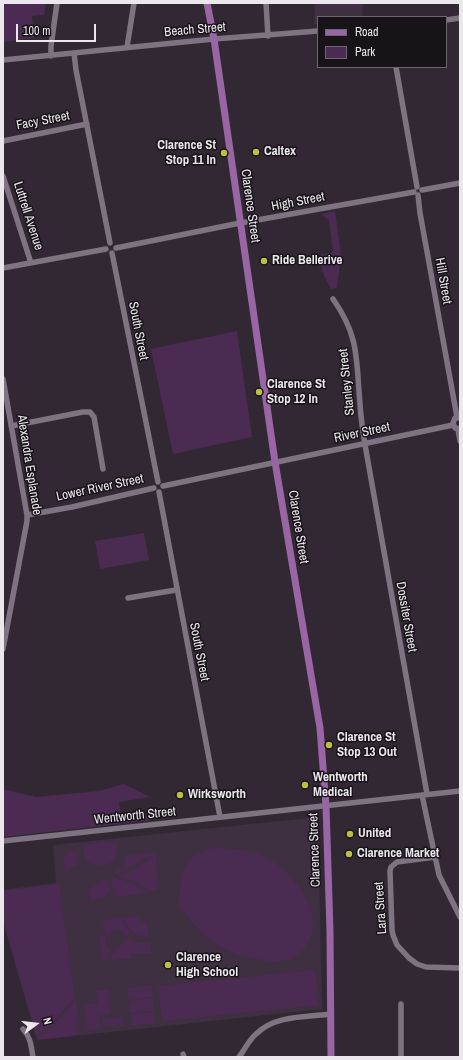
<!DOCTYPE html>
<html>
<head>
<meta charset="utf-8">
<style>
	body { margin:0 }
	#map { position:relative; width:463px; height:1060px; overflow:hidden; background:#322833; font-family:"Archivo Narrow",sans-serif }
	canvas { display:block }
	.frame { position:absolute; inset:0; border:4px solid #ece6ed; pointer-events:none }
	.legend { position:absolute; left:317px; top:16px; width:130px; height:52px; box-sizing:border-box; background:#171318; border:1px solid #6c676d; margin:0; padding:5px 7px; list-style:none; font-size:12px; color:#ece6ed }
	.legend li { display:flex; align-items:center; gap:8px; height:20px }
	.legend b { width:20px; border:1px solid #6c676d }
	.north { position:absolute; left:16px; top:1004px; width:40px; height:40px; -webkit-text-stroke:3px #171318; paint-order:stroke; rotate:75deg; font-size:11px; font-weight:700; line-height:16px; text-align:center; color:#ece6ed }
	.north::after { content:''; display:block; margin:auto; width:14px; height:18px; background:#ece6ed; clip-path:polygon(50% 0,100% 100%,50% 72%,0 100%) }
	.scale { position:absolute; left:16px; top:24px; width:80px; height:18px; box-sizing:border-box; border:2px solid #ece6ed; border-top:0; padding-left:5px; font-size:12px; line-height:14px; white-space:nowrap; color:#ece6ed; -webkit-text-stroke:3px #171318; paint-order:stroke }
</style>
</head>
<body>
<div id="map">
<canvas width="463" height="1060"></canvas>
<div class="frame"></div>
<ul class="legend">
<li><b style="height:5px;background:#9965a4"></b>Road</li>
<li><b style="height:11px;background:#4b2b51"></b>Park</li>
</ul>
<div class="north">N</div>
<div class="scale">100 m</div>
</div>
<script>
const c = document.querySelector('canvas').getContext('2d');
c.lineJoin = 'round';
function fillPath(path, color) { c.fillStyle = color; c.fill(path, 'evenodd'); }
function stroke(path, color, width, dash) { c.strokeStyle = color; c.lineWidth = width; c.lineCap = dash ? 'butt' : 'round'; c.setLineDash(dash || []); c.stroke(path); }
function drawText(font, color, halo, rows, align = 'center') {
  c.font = font + ' "Archivo Narrow",sans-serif'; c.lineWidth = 3; c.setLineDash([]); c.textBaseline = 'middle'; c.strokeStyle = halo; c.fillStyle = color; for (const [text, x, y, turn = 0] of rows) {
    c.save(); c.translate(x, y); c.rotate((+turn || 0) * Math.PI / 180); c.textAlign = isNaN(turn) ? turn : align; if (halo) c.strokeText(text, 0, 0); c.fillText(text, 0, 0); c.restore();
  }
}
fillPath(new Path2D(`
	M315 3H363L362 17H318V24H314Z
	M318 817 322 1009 37 1040 3 922V890L56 883 53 845Z`), '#3e3041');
fillPath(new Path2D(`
	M3 3H46L44 15 32 16 34 38 3 42Z
	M335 211 341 255 337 288 331 289 322 271 320 255 333 252 329 220 321 214Z
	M237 331 252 437 173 454 151 349Z
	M144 533 149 560 100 569 95 541Z
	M124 784 150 797 119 802 121 818 151 815 152 820 3 837V789L36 797 99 791Z
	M117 841C117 847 118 853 114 859 108 868 89 867 85 856 83 853 84 847 84 844Z
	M215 848C234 848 255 851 271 860 288 870 309 896 312 915 317 937 302 959 279 962 272 962 265 961 258 959 241 956 227 952 213 942 200 933 190 919 179 907 180 877 180 854 215 848Z
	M75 851 77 853 78 865 65 871 64 857 66 853Z
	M155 852V855C140 859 129 870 114 875L115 869 125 868 124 856Z
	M152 857H156L158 890 149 891 136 882 117 876 129 873Z
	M114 878 133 883 148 893 115 897 111 879Z
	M109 879 110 892 104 896 105 898 91 900 88 891 102 881Z
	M59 884 75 997 48 1028 36 1035 3 918V891Z
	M138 916 141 922 147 921 149 937C135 936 128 931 123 918Z
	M122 918 124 923 130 932 127 936 118 929 110 932 108 937C104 932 103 927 103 921Z
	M99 936H105L106 940 105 943 110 950 109 960 102 961Z
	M127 939 139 943 150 942 151 953 131 954V958L112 960C111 950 121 946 127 939Z
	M315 970 319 1005 162 1021 158 986Z
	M152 985 153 997 129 1000 127 988Z
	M109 989 111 1014 99 1015 101 1029 87 1031 84 1004 98 1003 96 991Z
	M153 998 154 1010 130 1013 129 1001Z
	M76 1000 79 1035 37 1040V1038L50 1029Z
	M155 1012 156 1023 132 1026 131 1014Z
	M122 1017 123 1025 104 1027 103 1019Z`), '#4b2b51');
stroke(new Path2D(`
	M266 3 268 36
	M446 20 460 18
	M127 47 134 3
	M74 53 76 70 110 243
	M51 56V46L57 3
	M3 60 214 39 318 31
	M396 67 417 187
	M3 141 87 124
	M3 176 31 263
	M422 190 460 183
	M418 195 420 213 457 417
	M116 248 235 224 414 192
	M112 253 158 482
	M3 268 106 249
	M333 299C360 337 356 361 360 404 361 421 364 439 367 456L427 794
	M3 379 27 515V521L3 649
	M460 418H455L453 423 455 428 460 429
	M11 426 83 412H90L94 417 103 469
	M458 429 460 441
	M163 486 453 425
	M159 492 220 817
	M27 515 72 507 154 488
	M128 598 176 590
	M422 795 439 875 460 917
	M3 841 460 791
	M435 857 397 862 391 867 390 871 392 930 393 935 397 945 409 958 417 964 426 967 460 968
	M401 1004V1057
	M23 1029C31 1038 31 1046 33 1057
	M183 1054 184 1057
	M239 1057C245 1049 249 1040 256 1034 275 1015 306 1017 331 1014`), '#7e7380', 5.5);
stroke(new Path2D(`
	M207 3 214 39 275 462 320 728 326 806 330 931 331 1057`), '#9965a4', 7);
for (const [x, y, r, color] of [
	[256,152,4,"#bcbf44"],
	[224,153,4,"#bcbf44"],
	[264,261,4,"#bcbf44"],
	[259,392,4,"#bcbf44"],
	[329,745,4,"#bcbf44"],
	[305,785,4,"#bcbf44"],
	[180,795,4,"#bcbf44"],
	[350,834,4,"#bcbf44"],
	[349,854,4,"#bcbf44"],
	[168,965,4,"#bcbf44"]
]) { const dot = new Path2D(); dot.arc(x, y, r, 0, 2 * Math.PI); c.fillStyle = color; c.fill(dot); stroke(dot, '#171318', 1.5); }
drawText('13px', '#ece6ed', '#171318', [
	["Beach Street",195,30,-5],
	["Facy Street",43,121,-11],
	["High Street",298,202,-11],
	["Clarence Street",250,206,82],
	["Luttrell Avenue",28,216,72],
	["Hill Street",443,281,80],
	["South Street",138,331,79],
	["Stanley Street",347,382,-96],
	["River Street",362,433,-12],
	["Alexandra Esplanade",29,465,81],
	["Lower River Street",100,488,-12],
	["Clarence Street",298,527,81],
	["Dossiter Street",406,617,80],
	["South Street",199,652,79],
	["Wentworth Street",135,816,-6],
	["Clarence Street",315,850,-92],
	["Lara Street",381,908,-94]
]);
drawText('bold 13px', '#ece6ed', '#171318', [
	["Clarence St",216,146,"right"],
	["Stop 11 In",216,161,"right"],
	["Caltex",264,152],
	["Ride Bellerive",272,261],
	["Clarence St",267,385],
	["Stop 12 In",267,400],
	["Clarence St",337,738],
	["Stop 13 Out",337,753],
	["Wentworth",313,778],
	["Medical",313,793],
	["Wirksworth",188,795],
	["United",358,834],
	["Clarence Market",357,854],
	["Clarence",176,958],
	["High School",176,973]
], 'left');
</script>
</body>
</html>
